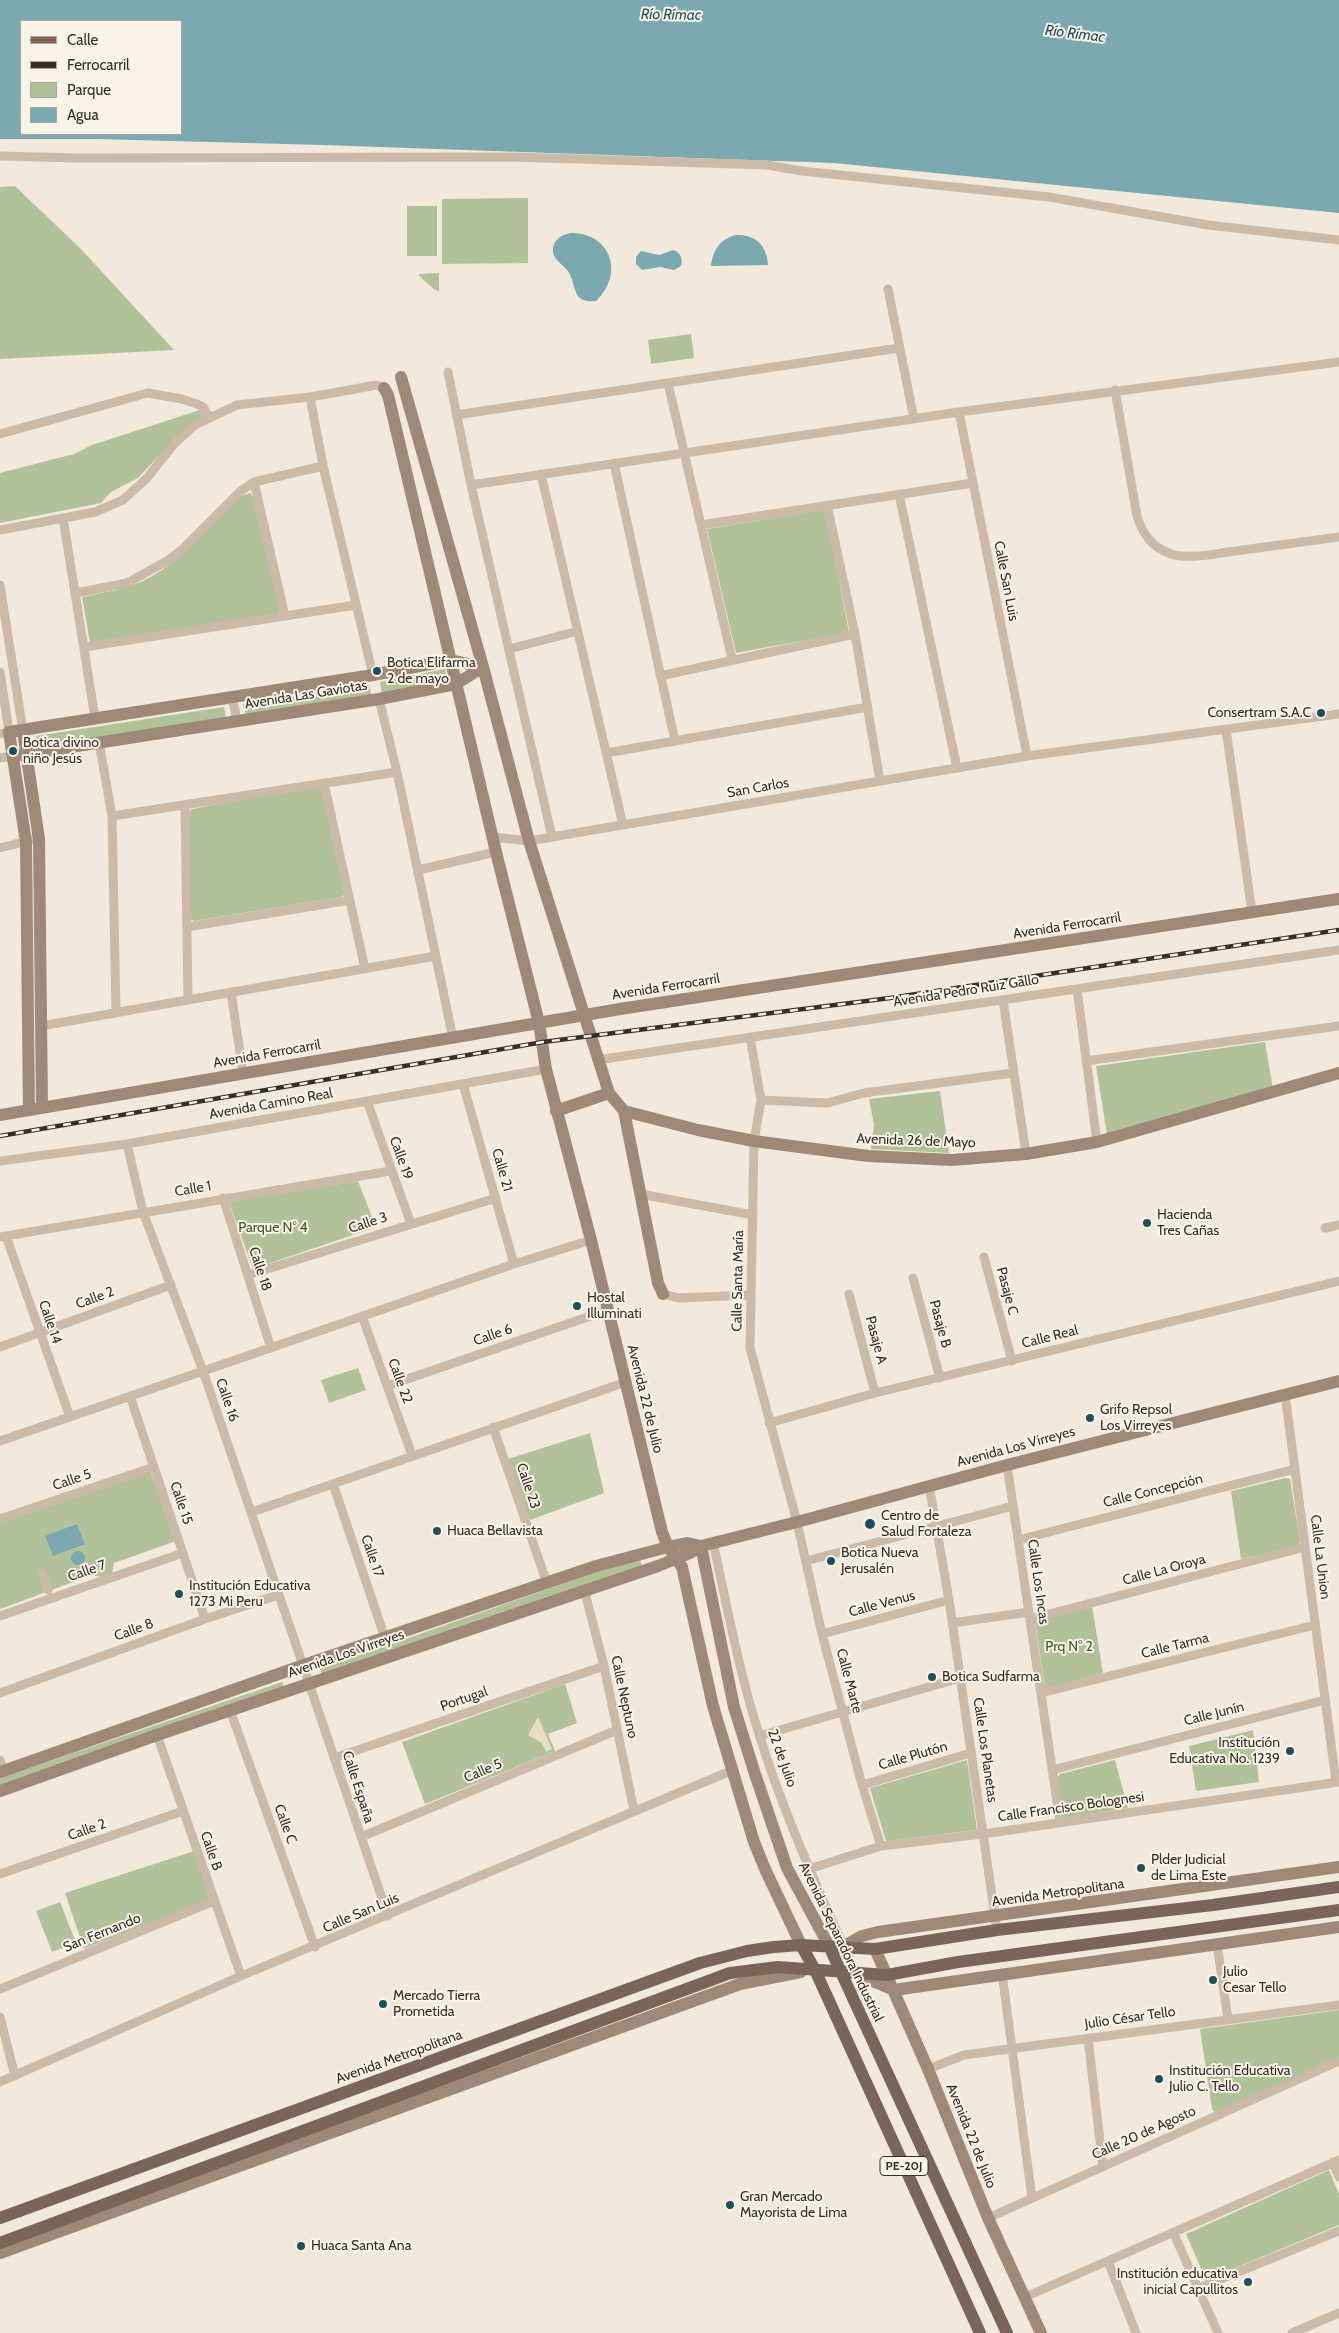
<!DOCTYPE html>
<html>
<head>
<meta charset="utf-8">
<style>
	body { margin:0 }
	#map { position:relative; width:1339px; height:2333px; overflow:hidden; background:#f2e9dc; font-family:Cabin,sans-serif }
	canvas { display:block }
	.legend { position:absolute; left:20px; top:20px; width:162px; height:115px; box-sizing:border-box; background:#faf3e8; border:1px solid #aca49b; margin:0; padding:6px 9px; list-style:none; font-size:15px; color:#372e28 }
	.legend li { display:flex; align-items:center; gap:10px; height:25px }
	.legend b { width:25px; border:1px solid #aca49b }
</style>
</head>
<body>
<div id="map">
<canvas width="1339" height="2333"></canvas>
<ul class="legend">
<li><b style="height:6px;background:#796659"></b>Calle</li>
<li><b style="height:6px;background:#372e28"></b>Ferrocarril</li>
<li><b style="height:14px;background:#b1c29b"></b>Parque</li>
<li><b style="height:14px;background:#7aa9b0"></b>Agua</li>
</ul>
</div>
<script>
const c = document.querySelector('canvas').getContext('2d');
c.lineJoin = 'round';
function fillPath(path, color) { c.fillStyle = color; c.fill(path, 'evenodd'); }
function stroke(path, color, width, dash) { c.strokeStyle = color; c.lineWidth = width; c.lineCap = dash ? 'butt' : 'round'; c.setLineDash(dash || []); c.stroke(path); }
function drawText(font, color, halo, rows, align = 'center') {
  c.font = font + ' Cabin,sans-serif'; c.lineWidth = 4; c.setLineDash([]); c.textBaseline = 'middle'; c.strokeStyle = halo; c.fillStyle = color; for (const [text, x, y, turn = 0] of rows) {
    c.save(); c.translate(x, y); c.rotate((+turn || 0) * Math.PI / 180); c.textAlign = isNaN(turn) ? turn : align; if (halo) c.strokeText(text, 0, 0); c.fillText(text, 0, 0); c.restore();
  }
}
fillPath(new Path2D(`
	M15 186 80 248 174 350 0 359V187Z
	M528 198V263L442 264V199Z
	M407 206H437V256H407Z
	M439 273V291L435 290 419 276V274Z
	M691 334 694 358 651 364 648 340Z
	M200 410 204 418 172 442 138 478 111 492 101 503 0 523V473L74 454 92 445Z
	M250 493 253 497 280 611 278 614 90 643 82 597 116 590 141 582 161 571 184 553 241 496Z
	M825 510 849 632 736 653 707 529Z
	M445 669 448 680 382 693 380 682Z
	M369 685 372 697 246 716 243 704Z
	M224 707 226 719 39 749 36 736Z
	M318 786 322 790 346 894 341 897 194 921 190 919 189 813 192 809Z
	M1265 1042 1273 1089 1107 1134 1096 1066Z
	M940 1091 949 1153 871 1149 874 1125 869 1099Z
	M358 1181 376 1227 253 1269 229 1202Z
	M358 1368 366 1390 329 1403 321 1380Z
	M590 1433 604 1493 530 1520 508 1459Z
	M150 1471 176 1541 114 1563 112 1573 102 1577 92 1575 0 1609V1523Z
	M1285 1478 1290 1479 1300 1540 1299 1545 1241 1559 1231 1491Z
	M639 1557 642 1565 322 1677 320 1669Z
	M1092 1606 1103 1673 1045 1688 1035 1621Z
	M282 1682 285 1689 0 1788V1778Z
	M565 1684 577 1723 548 1734 555 1751 425 1804 402 1742Z
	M1253 1730 1259 1782 1196 1791 1189 1746Z
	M967 1760 977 1830 886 1841 870 1788Z
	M1115 1760 1128 1808 1064 1818 1062 1815 1057 1778 1060 1774Z
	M194 1851 209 1896 208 1900 84 1949 65 1893Z
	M60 1902 76 1943 52 1952 36 1911Z
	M1339 2010V2060L1216 2113 1212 2109 1200 2029Z
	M1329 2170 1339 2194V2225L1206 2280 1186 2234Z`), '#b1c29b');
fillPath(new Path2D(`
	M538 1717 552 1749 546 1752 542 1743 528 1735Z`), '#eadcc2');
fillPath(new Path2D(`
	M0 0H1339V213L834 163 323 145 95 139H0ZM21 21H181V134H21Z
	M571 233C611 233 625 274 596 301 571 304 577 285 568 271 565 267 560 264 557 260 547 247 557 235 571 233Z
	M736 235C756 234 767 246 768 265L711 266C713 250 720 239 736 235Z
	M673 250C681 253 683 258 681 266L674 270 660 267 642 270 636 264V257L641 251 659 255Z
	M77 1524 85 1544 53 1556 45 1536Z
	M71 1558a7 7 0 1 1 14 0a7 7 0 1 1-14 0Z`), '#7aa9b0');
stroke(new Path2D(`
	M0 156 77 158 513 157 767 165 802 171 1049 197 1208 225 1339 240
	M888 289 914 419
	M448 372 471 485 552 837
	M668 383 732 659
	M1115 390 1137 516C1143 535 1152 547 1171 554 1190 560 1217 553 1236 551 1270 546 1305 542 1339 537
	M310 397 323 466 373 675
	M959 412 1027 756
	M456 415 899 348
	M0 434 148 393 182 399 197 404 203 407 210 418
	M614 463 675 741
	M541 474 623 825
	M254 482 285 616
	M471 485 959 412 1339 362
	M899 494 957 768
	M827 505 855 634 880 781
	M63 518 95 718
	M701 525 973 483
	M0 530 95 512 123 500 147 478 174 444 195 425 237 405 310 397 377 385 384 388
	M0 585 23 731
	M76 593 127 583 167 561 184 548 242 490 254 482 323 466
	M84 647 356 605
	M509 649 578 631
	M0 672 9 732 0 734
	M660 676 855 634
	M232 696 237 721
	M379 699 397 772 453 1038
	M1226 729 1252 912
	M99 742 112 816 116 1012
	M606 753 868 707
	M0 758 13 756
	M324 783 365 969
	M185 805 188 1000
	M112 816 397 772
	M493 837 529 841 552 837 1027 756 1339 714
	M0 848 31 840
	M418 870 496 852
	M187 927 350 900
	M1077 989 1097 1142
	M231 992 243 1073
	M1003 1000 1026 1154
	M41 1026 436 956
	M750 1037 761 1100 754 1141 750 1348 797 1522 822 1634 862 1785 881 1846
	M597 1060 1339 950
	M1086 1061 1339 1026
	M463 1084 514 1264
	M761 1100 827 1103 864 1093 1013 1073
	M367 1101 411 1224
	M127 1144 143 1212 203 1371 388 1916
	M0 1161 127 1144 546 1069
	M640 1194 753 1215
	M223 1198 271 1348
	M1325 1228 1339 1225
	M6 1236 70 1417
	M0 1237 390 1171
	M984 1257 1012 1361
	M248 1275 496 1198
	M913 1278 940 1378
	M663 1294 678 1298 751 1295
	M849 1294 875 1393
	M362 1316 412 1455
	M0 1347 171 1285
	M387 1386 608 1310
	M1285 1394 1336 1782
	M130 1396 205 1619
	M769 1423 875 1393 1339 1281
	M493 1427 547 1583
	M0 1441 514 1264 591 1240
	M1007 1465 1060 1822
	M333 1484 385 1638
	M929 1485 949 1600 997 1930
	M252 1512 626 1382
	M0 1519 154 1467
	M1018 1540 1295 1469
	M713 1542C727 1606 739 1672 759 1734 784 1816 821 1895 856 1974
	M806 1561 1013 1506
	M42 1573 48 1590
	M584 1589 604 1666 634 1811
	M0 1616 183 1553
	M1030 1619 1305 1547
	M952 1623 1029 1612
	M822 1634 949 1600
	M0 1693 205 1619 278 1595
	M1041 1693 1315 1625
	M230 1710 315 1947
	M157 1735 241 1976
	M759 1736 960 1678
	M334 1758 604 1666
	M0 1760 4 1771
	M1052 1770 1325 1700
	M862 1785 971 1753
	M361 1837 617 1730
	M809 1869 881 1846 983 1834 1339 1782
	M0 1874 183 1811
	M1217 1944 1228 2019
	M1002 1973 1032 2198
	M0 1989 214 1901
	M0 2017 15 2076
	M1088 2038 1103 2167
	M928 2069 964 2055 1339 2005
	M0 2082 241 1976 733 1770
	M1333 2162 1339 2177
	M988 2218 1339 2061
	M1173 2232 1218 2333
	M1108 2261 1136 2333
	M1199 2288 1339 2231
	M1025 2297 1339 2160
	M1292 2333 1339 2313`), '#cbbaa7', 9);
stroke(new Path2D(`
	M401 377 483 667 529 841 609 1093 624 1111 698 1130 754 1141 868 1156 952 1160 1026 1154 1097 1142 1339 1073
	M384 388 388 395 496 852 539 1023 546 1069 591 1240 662 1532 668 1547 682 1567 713 1706 754 1842 765 1869 801 1945
	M23 731 39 839 42 1107
	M13 756 379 699 456 684 483 667
	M29 1110 26 842 9 732 373 675 450 660 483 667
	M556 1111 609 1093
	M624 1111 658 1283 663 1294
	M0 1115 620 1009 1339 899
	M701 1546 734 1707 755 1774 787 1868 829 1946
	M0 1772 304 1665 596 1566 668 1547 687 1543 701 1546
	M0 1791 157 1735 658 1566 690 1553 701 1546 797 1522 1007 1465 1339 1381
	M844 1946 862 1936 878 1932 1339 1867
	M875 1949 928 2069 988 2218 1041 2333
	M856 1974 894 1990 1339 1927
	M0 2253 740 1984 801 1972`), '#9e8979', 12);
stroke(new Path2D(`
	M801 1945 815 1970 980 2333
	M829 1946 1007 2333
	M0 2218 700 1963 747 1951 774 1947 801 1945 875 1949 997 1930 1213 1905 1339 1887
	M0 2243 730 1973 778 1967 887 1975 958 1962 1339 1910`), '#796659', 12);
const rail = new Path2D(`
	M0 1136 543 1042 890 998 1339 930`);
stroke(rail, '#372e28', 4.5);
stroke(rail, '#faf3e8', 2.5, [8]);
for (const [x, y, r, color] of [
	[377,671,5,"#1d5059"],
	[1321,713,5,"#1d5059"],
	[13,751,5,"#1d5059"],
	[1147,1223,5,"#1d5059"],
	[577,1306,5,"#1d5059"],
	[1090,1418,5,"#1d5059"],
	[870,1524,6,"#1d5059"],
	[437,1531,5,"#1d5059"],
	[831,1561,5,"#1d5059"],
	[179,1594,5,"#1d5059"],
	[932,1677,5,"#1d5059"],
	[1290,1751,5,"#1d5059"],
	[1141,1868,5,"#1d5059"],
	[1213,1980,5,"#1d5059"],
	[383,2004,5,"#1d5059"],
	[1159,2079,5,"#1d5059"],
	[730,2205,5,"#1d5059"],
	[301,2246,5,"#1d5059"],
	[1248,2282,5,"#1d5059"]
]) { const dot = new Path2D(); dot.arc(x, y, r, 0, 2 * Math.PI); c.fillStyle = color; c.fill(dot); stroke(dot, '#faf3e8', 2); }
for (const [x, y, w] of [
	[904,2166,48]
]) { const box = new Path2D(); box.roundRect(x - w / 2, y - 9.5, w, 19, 4); c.fillStyle = '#faf3e8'; c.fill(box); stroke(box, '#372e28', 1); }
drawText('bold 12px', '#372e28', null, [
	["PE-20J",904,2166]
]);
drawText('14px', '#372e28', '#faf3e8', [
	["Calle San Luis",1006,581,79],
	["Avenida Las Gaviotas",306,695,-9],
	["San Carlos",758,788,-10],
	["Avenida Ferrocarril",1067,926,-9],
	["Avenida Ferrocarril",666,987,-9],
	["Avenida Pedro Ruiz Gallo",966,991,-9],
	["Avenida Ferrocarril",267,1054,-10],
	["Avenida Camino Real",271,1104,-10],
	["Avenida 26 de Mayo",916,1141,2],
	["Calle 19",401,1158,70],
	["Calle 21",502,1170,74],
	["Calle 1",193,1189,-10],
	["Calle 3",368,1223,-18],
	["Calle 18",260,1269,72],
	["Calle Santa María",738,1281,-89],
	["Pasaje C",1007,1291,75],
	["Calle 2",95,1298,-20],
	["Calle 14",50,1322,71],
	["Pasaje B",940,1324,75],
	["Calle 6",493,1335,-19],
	["Calle Real",1050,1337,-14],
	["Pasaje A",876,1340,75],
	["Calle 22",400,1381,70],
	["Avenida 22 de Julio",645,1399,76],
	["Calle 16",227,1400,71],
	["Avenida Los Virreyes",1016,1447,-15],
	["Calle 5",72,1480,-19],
	["Calle 23",528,1486,71],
	["Calle Concepción",1153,1491,-14],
	["Calle 15",181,1503,71],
	["Calle 17",372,1556,71],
	["Calle La Union",1320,1557,83],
	["Calle La Oroya",1164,1570,-15],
	["Calle 7",87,1571,-19],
	["Calle Los Incas",1038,1582,82],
	["Calle Venus",882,1604,-15],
	["Calle 8",134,1630,-20],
	["Calle Tarma",1175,1646,-14],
	["Avenida Los Virreyes",346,1654,-19],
	["Calle Marte",849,1681,75],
	["Calle Neptuno",624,1697,78],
	["Portugal",464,1699,-19],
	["Calle Junín",1214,1714,-14],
	["Calle Los Planetas",985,1750,82],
	["Calle Plutón",913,1756,-16],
	["22 de Julio",782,1758,70],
	["Calle 5",483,1771,-23],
	["Calle España",358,1787,72],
	["Calle Francisco Bolognesi",1071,1807,-8],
	["Calle C",285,1824,70],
	["Calle 2",87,1830,-19],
	["Calle B",211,1851,71],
	["Avenida Metropolitana",1058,1893,-8],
	["Calle San Luis",361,1913,-23],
	["San Fernando",102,1933,-22],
	["Avenida Separadora Industrial",841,1942,64],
	["Julio César Tello",1130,2018,-8],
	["Avenida Metropolitana",399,2057,-20],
	["Calle 20 de Agosto",1144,2133,-24],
	["Avenida 22 de Julio",971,2136,68]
]);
drawText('14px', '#372e28', '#faf3e8', [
	["Botica Elifarma",387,663],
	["2 de mayo",387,679],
	["Consertram S.A.C",1311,713,"right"],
	["Botica divino",23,743],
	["niño Jesús",23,759],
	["Hacienda",1157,1215],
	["Tres Cañas",1157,1231],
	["Hostal",587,1298],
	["Illuminati",587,1314],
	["Grifo Repsol",1100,1410],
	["Los Virreyes",1100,1426],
	["Centro de",881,1516],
	["Salud Fortaleza",881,1532],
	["Huaca Bellavista",447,1531],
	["Botica Nueva",841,1553],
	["Jerusalén",841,1569],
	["Institución Educativa",189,1586],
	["1273 Mi Peru",189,1602],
	["Botica Sudfarma",942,1677],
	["Institución",1280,1743,"right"],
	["Educativa No. 1239",1280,1759,"right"],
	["Plder Judicial",1151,1860],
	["de Lima Este",1151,1876],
	["Julio",1223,1972],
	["Cesar Tello",1223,1988],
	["Mercado Tierra",393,1996],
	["Prometida",393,2012],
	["Institución Educativa",1169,2071],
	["Julio C. Tello",1169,2087],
	["Gran Mercado",740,2197],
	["Mayorista de Lima",740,2213],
	["Huaca Santa Ana",311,2246],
	["Institución educativa",1238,2274,"right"],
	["inicial Capullitos",1238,2290,"right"]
], 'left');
drawText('14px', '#43562b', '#faf3e8', [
	["Parque N° 4",273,1228],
	["Prq N° 2",1069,1647]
]);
drawText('italic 15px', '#1d5059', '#faf3e8', [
	["Río Rímac",671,15,1],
	["Río Rímac",1075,34,7]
]);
</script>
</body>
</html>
